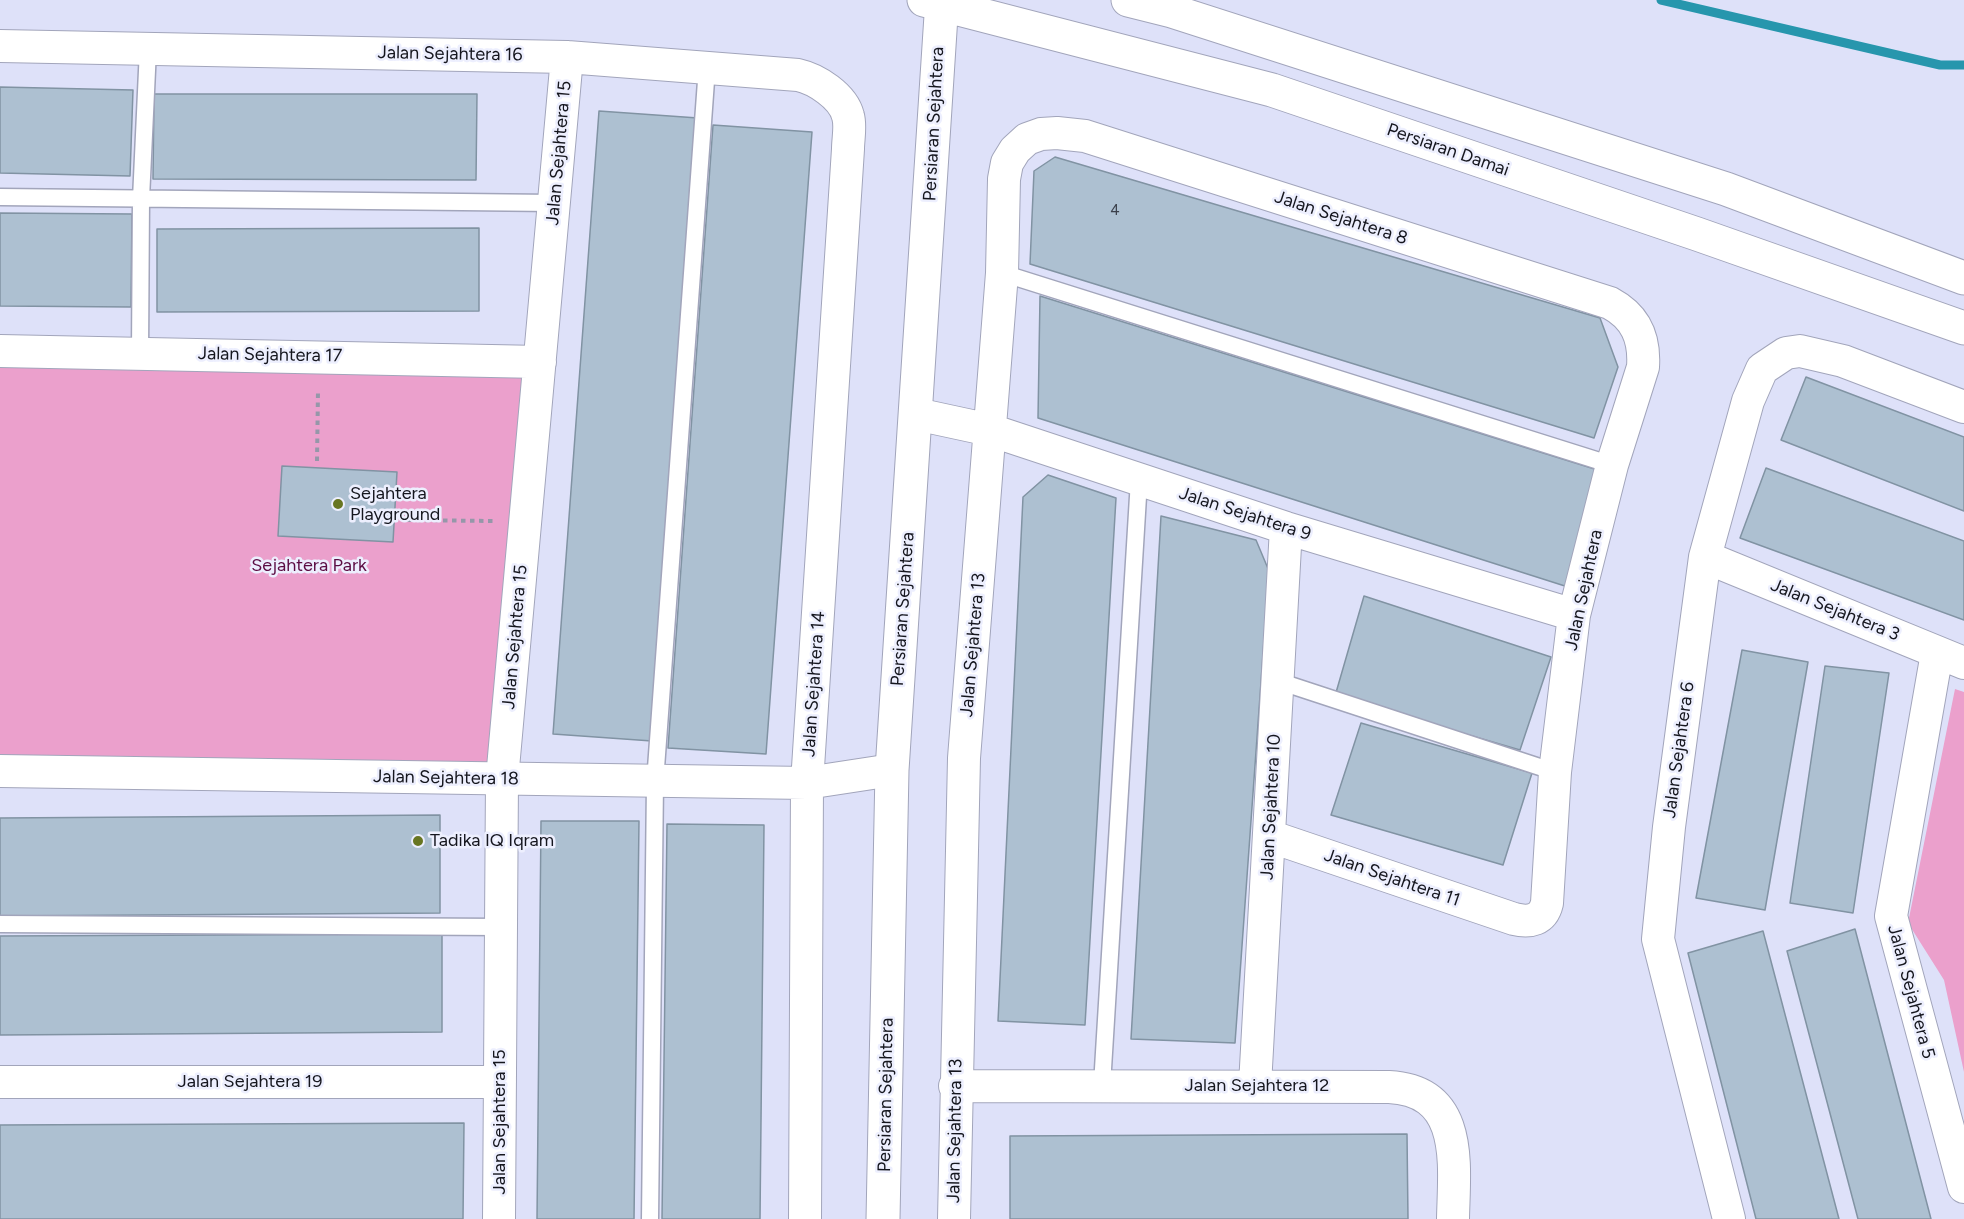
<!DOCTYPE html>
<html>
<head>
<meta charset="utf-8">
<style>
	body { margin:0 }
	canvas { display:block; background:#dee1f9 }
</style>
</head>
<body>
<canvas width="1964" height="1219"></canvas>
<script>
const c = document.querySelector('canvas').getContext('2d');
c.lineJoin = 'round';
function fillPath(path, color) { c.fillStyle = color; c.fill(path, 'evenodd'); }
function stroke(path, color, width, dash) { c.strokeStyle = color; c.lineWidth = width; c.lineCap = dash ? 'butt' : 'round'; c.setLineDash(dash || []); c.stroke(path); }
function drawText(font, color, halo, rows, align = 'center') {
  c.font = font + ' Figtree,sans-serif'; c.lineWidth = 5; c.setLineDash([]); c.textBaseline = 'middle'; c.strokeStyle = halo; c.fillStyle = color; for (const [text, x, y, turn = 0] of rows) {
    c.save(); c.translate(x, y); c.rotate((+turn || 0) * Math.PI / 180); c.textAlign = isNaN(turn) ? turn : align; if (halo) c.strokeText(text, 0, 0); c.fillText(text, 0, 0); c.restore();
  }
}
fillPath(new Path2D(`
	M0 351 540 362 502 779 0 771Z
	M1955 689 1964 692V1072L1944 980 1908 923Z`), '#eba0cc');
stroke(new Path2D(`
	M1661 0 1940 65H1964`), '#2796ad', 9);
const building = new Path2D(`
	M0 87 133 90 130 176 0 173Z
	M154 94H477L476 180 153 179Z
	M599 111 698 118 652 741 553 734Z
	M713 125 812 132 766 754 668 748Z
	M1055 157 1600 318 1618 367 1594 438 1030 264 1034 171Z
	M0 213 132 214 131 307 0 306Z
	M479 228V311L157 312V229Z
	M1040 296 1601 471 1568 587 1038 418Z
	M1806 377 1964 437V511L1781 440Z
	M282 466 397 472 393 542 278 536Z
	M1766 468 1964 541V620L1740 538Z
	M1048 475 1116 498 1085 1025 998 1021 1023 497Z
	M1161 516 1256 540 1269 571 1235 1043 1131 1039Z
	M1364 596 1551 657 1520 750 1335 696Z
	M1742 650 1808 662 1765 910 1696 898Z
	M1825 666 1889 673 1853 913 1790 903Z
	M1361 723 1532 773 1503 865 1331 815Z
	M440 815V913L0 916V818Z
	M541 821H639L634 1219H537Z
	M667 824 764 825 760 1219H662Z
	M1855 929 1931 1219H1858L1787 951Z
	M1763 931 1839 1219H1756L1688 953Z
	M442 934V1032L0 1035V936Z
	M464 1123 463 1219H0V1125Z
	M1407 1134 1408 1219H1010V1136Z`);
fillPath(building, '#adc0d1');
stroke(building, '#8193a3', 1.5);
const lane = new Path2D(`
	M0 197 554 203
	M1002 273 1612 465
	M140 353 141 199 148 49
	M1278 681 1555 772
	M0 924 501 927
	M1102 1085 1139 480
	M650 1219 655 782 707 67`);
const street = new Path2D(`
	M0 46 567 57 798 75C816 79 843 96 848 116 851 126 848 139 848 149L807 783 805 1219
	M0 351 540 362
	M916 414 990 430 1286 528 1574 615
	M1705 557 1964 663
	M1937 653 1891 916 1964 1187
	M0 771 807 783 892 770
	M0 1082H500
	M1255 1085 1286 528
	M955 1086 1389 1087C1465 1091 1454 1165 1453 1219
	M499 1219 502 779 567 57
	M954 1219 964 758 1002 273 1004 179 1007 163 1015 150 1027 139 1041 134 1057 133 1085 136 1610 303C1636 317 1645 338 1643 367L1612 465 1574 615 1555 772 1547 903C1543 920 1530 923 1514 919L1269 836
	M1729 1219 1658 939 1669 827 1705 557 1748 401 1762 369 1786 353 1800 351 1843 361 1964 407`);
const secondary = new Path2D(`
	M924 0 1272 90 1697 234 1964 328
	M1128 0 1172 11 1726 189 1964 278
	M883 1219 892 770 942 0`);
stroke(lane, '#a2a5bb', 19);
stroke(street, '#a2a5bb', 34);
stroke(secondary, '#a2a5bb', 35);
stroke(new Path2D(`
	M317 461 318 390
	M407 520 493 521`), '#9597a9', 4, [4.5, 4.5]);
stroke(lane, '#fff', 16);
stroke(street, '#fff', 32);
stroke(secondary, '#fff', 33);
for (const [x, y, r, color] of [
	[338,504,6,"#687622"],
	[418,841,6,"#687622"]
]) { const dot = new Path2D(); dot.arc(x, y, r, 0, 2 * Math.PI); c.fillStyle = color; c.fill(dot); stroke(dot, '#edeffe', 2); }
drawText('15px', '#3b404b', null, [
	["4",1115,211]
]);
drawText('18px', '#15161e', '#edeffe', [
	["Jalan Sejahtera 16",450,54,1],
	["Persiaran Sejahtera",934,124,-87],
	["Persiaran Damai",1448,150,19],
	["Jalan Sejahtera 15",559,153,-85],
	["Jalan Sejahtera 8",1341,218,18],
	["Jalan Sejahtera 17",270,355,1],
	["Jalan Sejahtera 9",1245,514,18],
	["Jalan Sejahtera",1584,590,-78],
	["Persiaran Sejahtera",903,609,-86],
	["Jalan Sejahtera 3",1835,610,22],
	["Jalan Sejahtera 15",515,637,-85],
	["Jalan Sejahtera 13",973,645,-85],
	["Jalan Sejahtera 14",814,684,-86],
	["Jalan Sejahtera 6",1679,750,-82],
	["Jalan Sejahtera 18",446,778,1],
	["Jalan Sejahtera 10",1271,807,-87],
	["Jalan Sejahtera 11",1392,878,19],
	["Jalan Sejahtera 5",1911,992,75],
	["Jalan Sejahtera 19",250,1082],
	["Jalan Sejahtera 12",1257,1086],
	["Persiaran Sejahtera",886,1095,-89],
	["Jalan Sejahtera 15",500,1122,-90],
	["Jalan Sejahtera 13",955,1131,-89]
]);
drawText('18px', '#15161e', '#edeffe', [
	["Sejahtera",350,494],
	["Playground",350,515],
	["Tadika IQ Iqram",430,841]
], 'left');
drawText('18px', '#5b0c43', '#edeffe', [
	["Sejahtera Park",309,566]
]);
</script>
</body>
</html>
